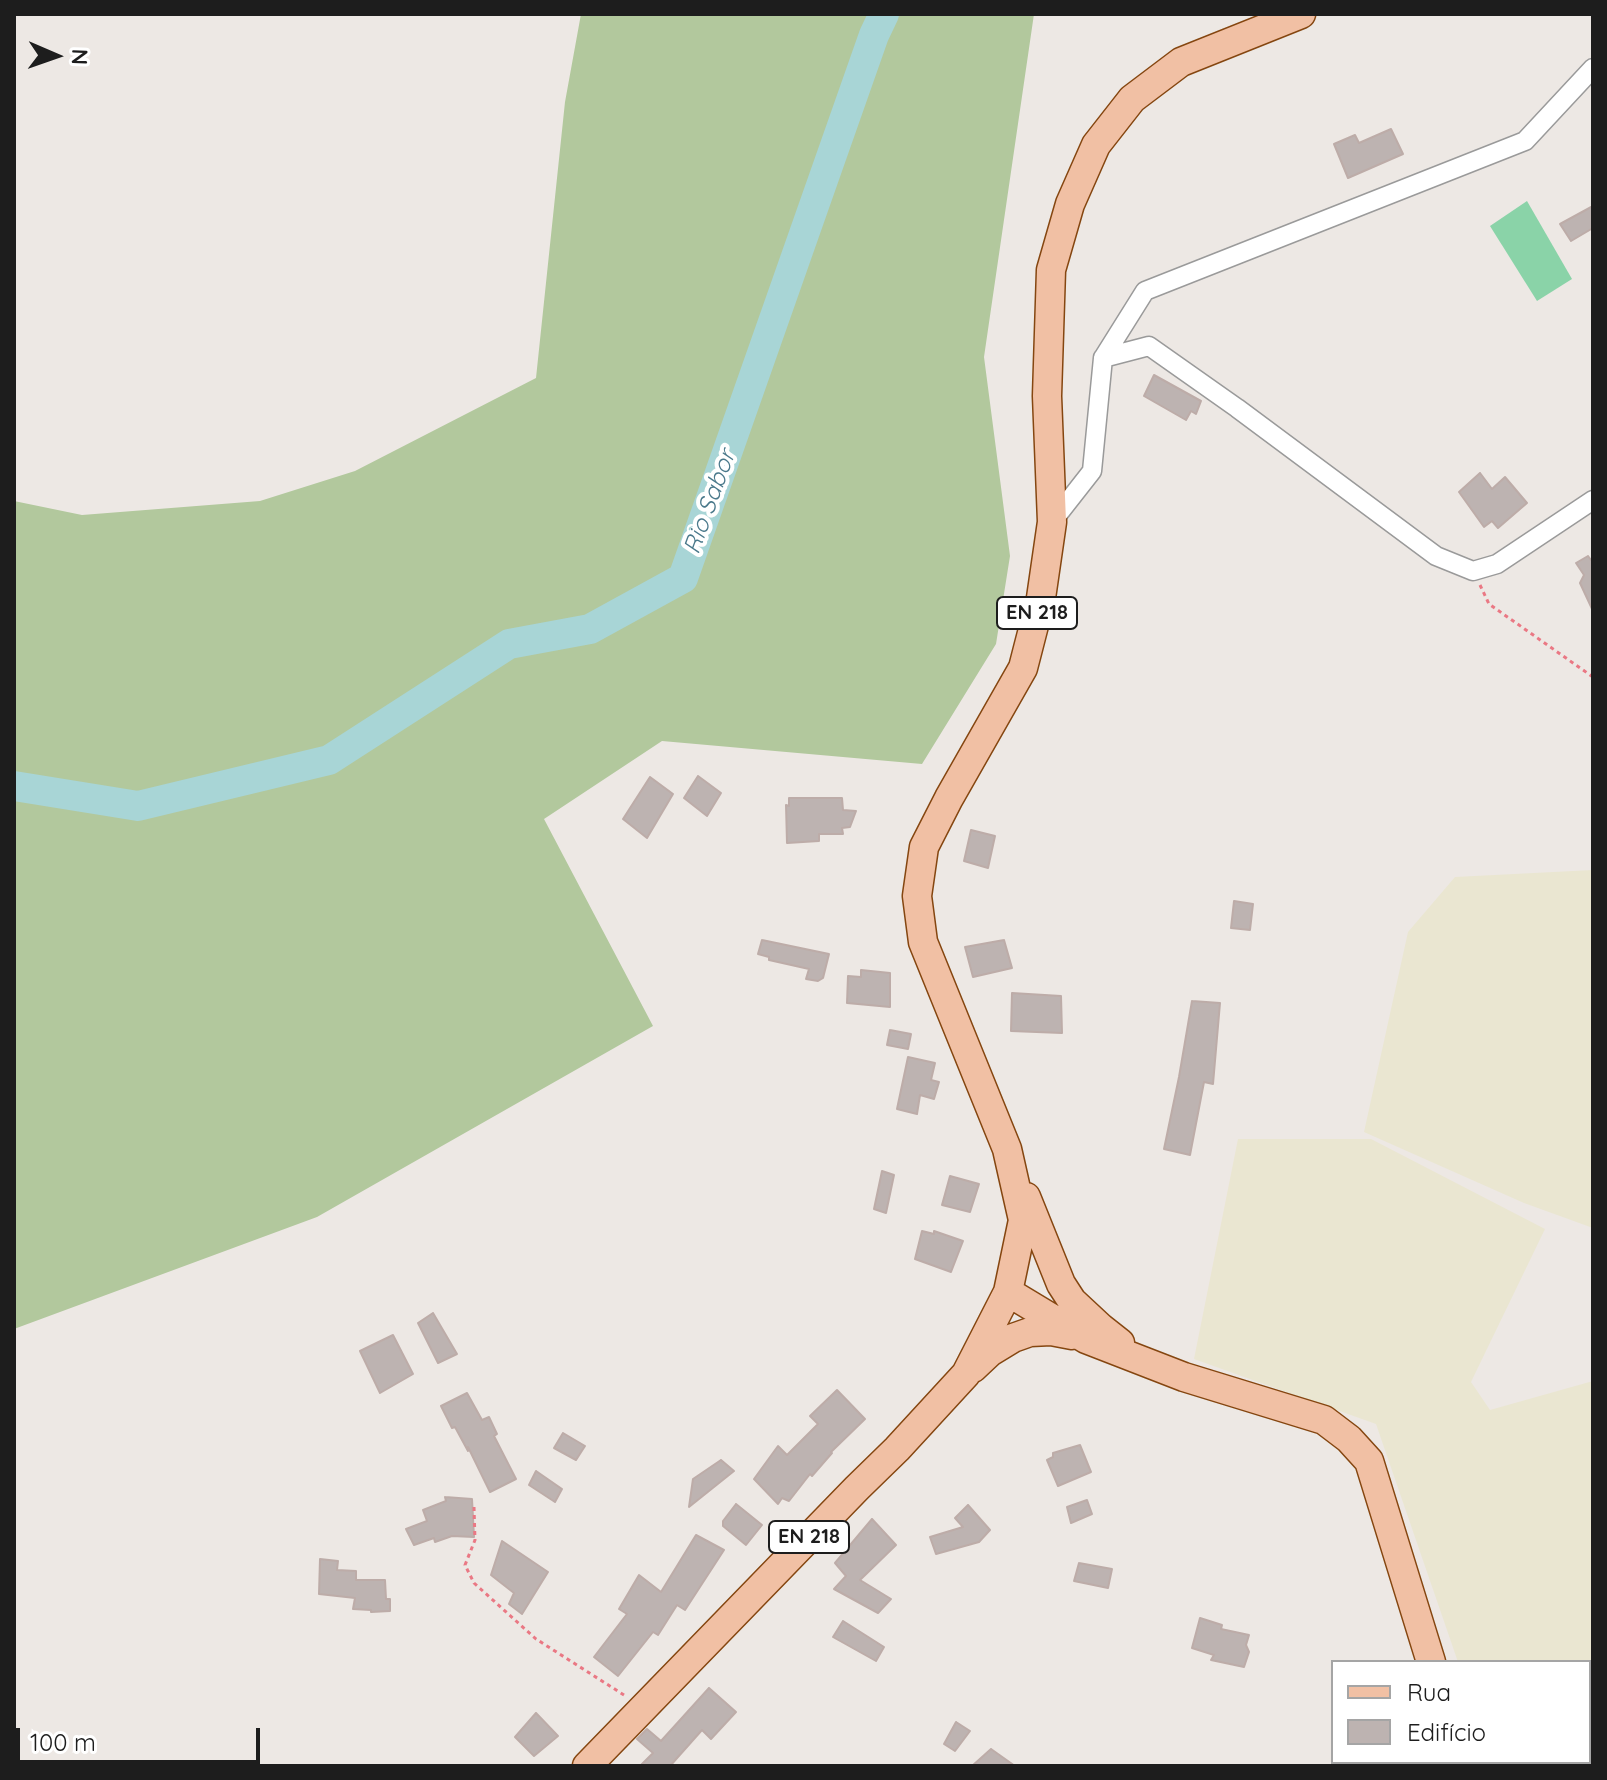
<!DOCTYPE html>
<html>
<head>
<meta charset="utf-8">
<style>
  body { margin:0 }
  #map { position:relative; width:1607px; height:1780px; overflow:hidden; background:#ede8e4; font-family:Quicksand,sans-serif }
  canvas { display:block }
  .frame { position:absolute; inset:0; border:16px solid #1d1d1d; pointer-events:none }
  .legend { position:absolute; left:1331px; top:1660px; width:260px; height:104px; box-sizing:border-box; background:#fff; border:2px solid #a5a5a5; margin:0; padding:10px 14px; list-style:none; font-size:24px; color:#1d1d1d }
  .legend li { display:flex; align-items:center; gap:16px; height:40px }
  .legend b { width:40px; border:2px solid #a5a5a5 }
  .north { position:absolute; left:16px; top:16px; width:80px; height:80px; -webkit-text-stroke:6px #fff; paint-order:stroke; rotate:92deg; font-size:22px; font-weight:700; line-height:32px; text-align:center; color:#1d1d1d }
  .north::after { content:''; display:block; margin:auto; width:28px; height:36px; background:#1d1d1d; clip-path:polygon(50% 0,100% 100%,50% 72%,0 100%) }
  .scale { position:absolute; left:16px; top:1728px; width:244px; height:36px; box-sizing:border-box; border:4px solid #1d1d1d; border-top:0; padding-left:10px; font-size:24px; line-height:28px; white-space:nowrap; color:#1d1d1d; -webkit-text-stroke:6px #fff; paint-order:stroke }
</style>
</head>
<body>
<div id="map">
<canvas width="1607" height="1780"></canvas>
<div class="frame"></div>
<ul class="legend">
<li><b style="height:10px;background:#f1c0a4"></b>Rua</li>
<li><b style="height:22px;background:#bdb3b1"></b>Edifício</li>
</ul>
<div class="north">N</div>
<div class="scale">100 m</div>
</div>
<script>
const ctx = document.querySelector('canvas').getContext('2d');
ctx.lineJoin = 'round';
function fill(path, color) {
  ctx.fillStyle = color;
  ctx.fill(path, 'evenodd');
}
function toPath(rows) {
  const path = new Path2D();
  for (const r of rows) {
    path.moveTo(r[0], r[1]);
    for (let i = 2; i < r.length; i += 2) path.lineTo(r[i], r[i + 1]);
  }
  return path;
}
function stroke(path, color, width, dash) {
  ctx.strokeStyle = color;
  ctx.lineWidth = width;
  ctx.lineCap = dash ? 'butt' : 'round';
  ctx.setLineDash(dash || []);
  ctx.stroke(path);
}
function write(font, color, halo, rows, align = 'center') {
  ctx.font = font + ' Quicksand,sans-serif';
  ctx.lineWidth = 8;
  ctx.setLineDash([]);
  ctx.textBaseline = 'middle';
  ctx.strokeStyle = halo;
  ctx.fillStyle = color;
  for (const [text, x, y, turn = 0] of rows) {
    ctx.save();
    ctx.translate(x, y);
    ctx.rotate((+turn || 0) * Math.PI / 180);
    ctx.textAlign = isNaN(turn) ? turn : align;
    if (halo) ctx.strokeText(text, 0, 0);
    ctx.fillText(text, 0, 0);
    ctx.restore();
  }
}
fill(toPath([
  [1593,870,1593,1228,1524,1203,1364,1132,1408,932,1455,877],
  [1238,1139,1371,1139,1545,1229,1471,1382,1490,1410,1593,1381,1593,1766,1494,1766,1492,1762,1589,1762,1589,1662,1458,1662,1376,1424,1194,1359]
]), '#eae6d1');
fill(toPath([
  [581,14,1034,14,984,357,1010,556,996,644,922,764,662,741,544,819,653,1026,317,1217,14,1329,14,501,82,515,260,501,355,471,536,378,565,102]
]), '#b2c89d');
fill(toPath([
  [1527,201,1572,279,1537,301,1490,226]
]), '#8ad3a8');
stroke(toPath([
  [14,786,138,806,329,760,509,644,590,629,683,578,874,35,884,14]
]), '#a8d5d6', 30);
const building = toPath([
  [1391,129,1403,154,1348,178,1334,144,1355,135,1359,143,1391,129],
  [1593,206,1593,228,1571,241,1560,224,1593,206],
  [1154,375,1201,401,1196,414,1191,411,1186,420,1144,396,1154,375],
  [1480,473,1492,489,1505,477,1527,503,1498,528,1492,521,1484,527,1459,492,1480,473],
  [1588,556,1591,560,1593,557,1593,611,1580,583,1584,575,1576,563,1588,556],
  [698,776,721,793,707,816,684,798,698,776],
  [650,777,673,794,647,838,623,819,650,777],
  [789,798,842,798,843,810,856,811,850,827,842,828,843,834,819,834,819,841,787,843,786,805,789,806,789,798],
  [971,830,995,836,988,868,964,861,971,830],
  [1234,901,1253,904,1250,930,1231,928,1234,901],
  [762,940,829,954,823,978,818,981,806,979,809,969,769,960,769,957,758,954,762,940],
  [1004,940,1012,968,973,977,965,947,1004,940],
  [861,970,890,973,890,1007,847,1003,848,976,861,977,861,970],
  [1012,993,1061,996,1062,1033,1011,1031,1012,993],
  [1192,1001,1220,1003,1213,1084,1204,1082,1190,1155,1164,1149,1179,1077,1192,1001],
  [890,1030,911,1034,908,1049,887,1045,890,1030],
  [908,1057,935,1063,931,1080,939,1082,934,1099,920,1095,917,1114,897,1109,908,1057],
  [882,1171,894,1175,886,1213,874,1209,882,1171],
  [950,1176,979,1184,970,1212,942,1205,950,1176],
  [922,1231,934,1234,934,1231,963,1241,951,1272,915,1259,922,1231],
  [433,1313,457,1354,438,1363,418,1323,433,1313],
  [393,1335,413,1374,380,1393,360,1351,393,1335],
  [837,1390,865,1419,831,1452,832,1453,812,1476,810,1474,789,1501,782,1498,778,1504,754,1479,778,1446,787,1455,818,1424,810,1416,837,1390],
  [467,1393,482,1420,489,1417,497,1434,494,1436,516,1479,490,1492,468,1447,468,1451,455,1427,452,1428,441,1406,467,1393],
  [563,1433,585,1446,576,1460,554,1448,563,1433],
  [1080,1445,1091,1472,1058,1486,1047,1460,1053,1457,1053,1453,1080,1445],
  [721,1460,734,1471,689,1507,693,1479,721,1460],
  [536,1471,562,1489,555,1502,529,1485,536,1471],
  [445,1497,472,1499,474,1537,452,1536,435,1542,434,1538,414,1545,406,1529,427,1521,423,1510,446,1501,445,1497],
  [1087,1500,1092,1514,1071,1523,1067,1507,1087,1500],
  [736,1504,762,1525,746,1545,723,1526,723,1521,736,1504],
  [968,1505,990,1530,979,1542,936,1554,930,1537,963,1527,955,1518,968,1505],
  [872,1519,896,1545,860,1580,891,1599,878,1613,834,1589,846,1576,835,1563,872,1519],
  [696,1535,724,1550,685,1610,677,1605,658,1635,653,1632,618,1676,594,1657,627,1614,619,1609,639,1575,661,1592,696,1535],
  [502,1541,548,1572,522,1614,509,1604,514,1593,491,1575,502,1541],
  [320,1559,338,1561,337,1570,356,1571,356,1580,385,1580,386,1599,390,1599,390,1611,371,1612,371,1610,353,1609,355,1598,319,1594,320,1559],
  [1079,1563,1112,1569,1108,1588,1074,1581,1079,1563],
  [1200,1618,1222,1625,1221,1629,1249,1635,1246,1645,1249,1652,1244,1667,1211,1660,1214,1655,1192,1648,1200,1618],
  [843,1621,884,1647,876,1661,833,1637,843,1621],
  [709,1688,736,1712,711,1739,702,1730,670,1766,640,1766,653,1753,637,1739,647,1729,661,1741,709,1688],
  [536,1713,558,1736,534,1756,515,1737,536,1713],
  [956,1722,970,1731,955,1751,944,1744,956,1722],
  [991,1749,1015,1766,972,1766,991,1749]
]);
fill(building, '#bdb3b1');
stroke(building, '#bdaca8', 2);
const street = toPath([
  [1103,358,1145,291,1525,141,1593,68],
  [1052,522,1092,471,1103,358,1149,346,1237,408,1436,556,1473,571,1497,564,1593,500]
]);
const primary = toPath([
  [1026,1197,1061,1284,1072,1301,1101,1328,1120,1343],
  [1008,1292,1086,1339,1184,1377,1324,1420,1349,1439,1369,1461,1431,1662],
  [973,1368,990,1352,1013,1338,1030,1332,1051,1331,1072,1335],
  [1462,1762,1463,1766],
  [587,1766,857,1488,897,1449,966,1374,1008,1292,1023,1220,1007,1149,923,942,917,896,924,847,949,798,1023,668,1041,598,1052,522,1047,396,1051,270,1070,204,1096,145,1132,99,1181,62,1301,14]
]);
stroke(street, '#9a9a9a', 21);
stroke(primary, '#854610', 31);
stroke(toPath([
  [1480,585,1489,604,1593,677],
  [474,1507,475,1540,465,1565,474,1583,536,1639,624,1695]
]), '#ea7884', 3, [4, 4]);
stroke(street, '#fff', 18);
stroke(primary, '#f1c0a4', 28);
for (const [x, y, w] of [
  [1037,613,80],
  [809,1537,80]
]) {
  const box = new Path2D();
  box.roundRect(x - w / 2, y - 16, w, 32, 6);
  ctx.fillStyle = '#fff';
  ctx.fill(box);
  stroke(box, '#1d1d1d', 2);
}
write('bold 20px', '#1d1d1d', null, [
  ["EN 218",1037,613],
  ["EN 218",809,1537]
]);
write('italic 24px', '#4a798b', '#fff', [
  ["Rio Sabor",710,502,-70]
]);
</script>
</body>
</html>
